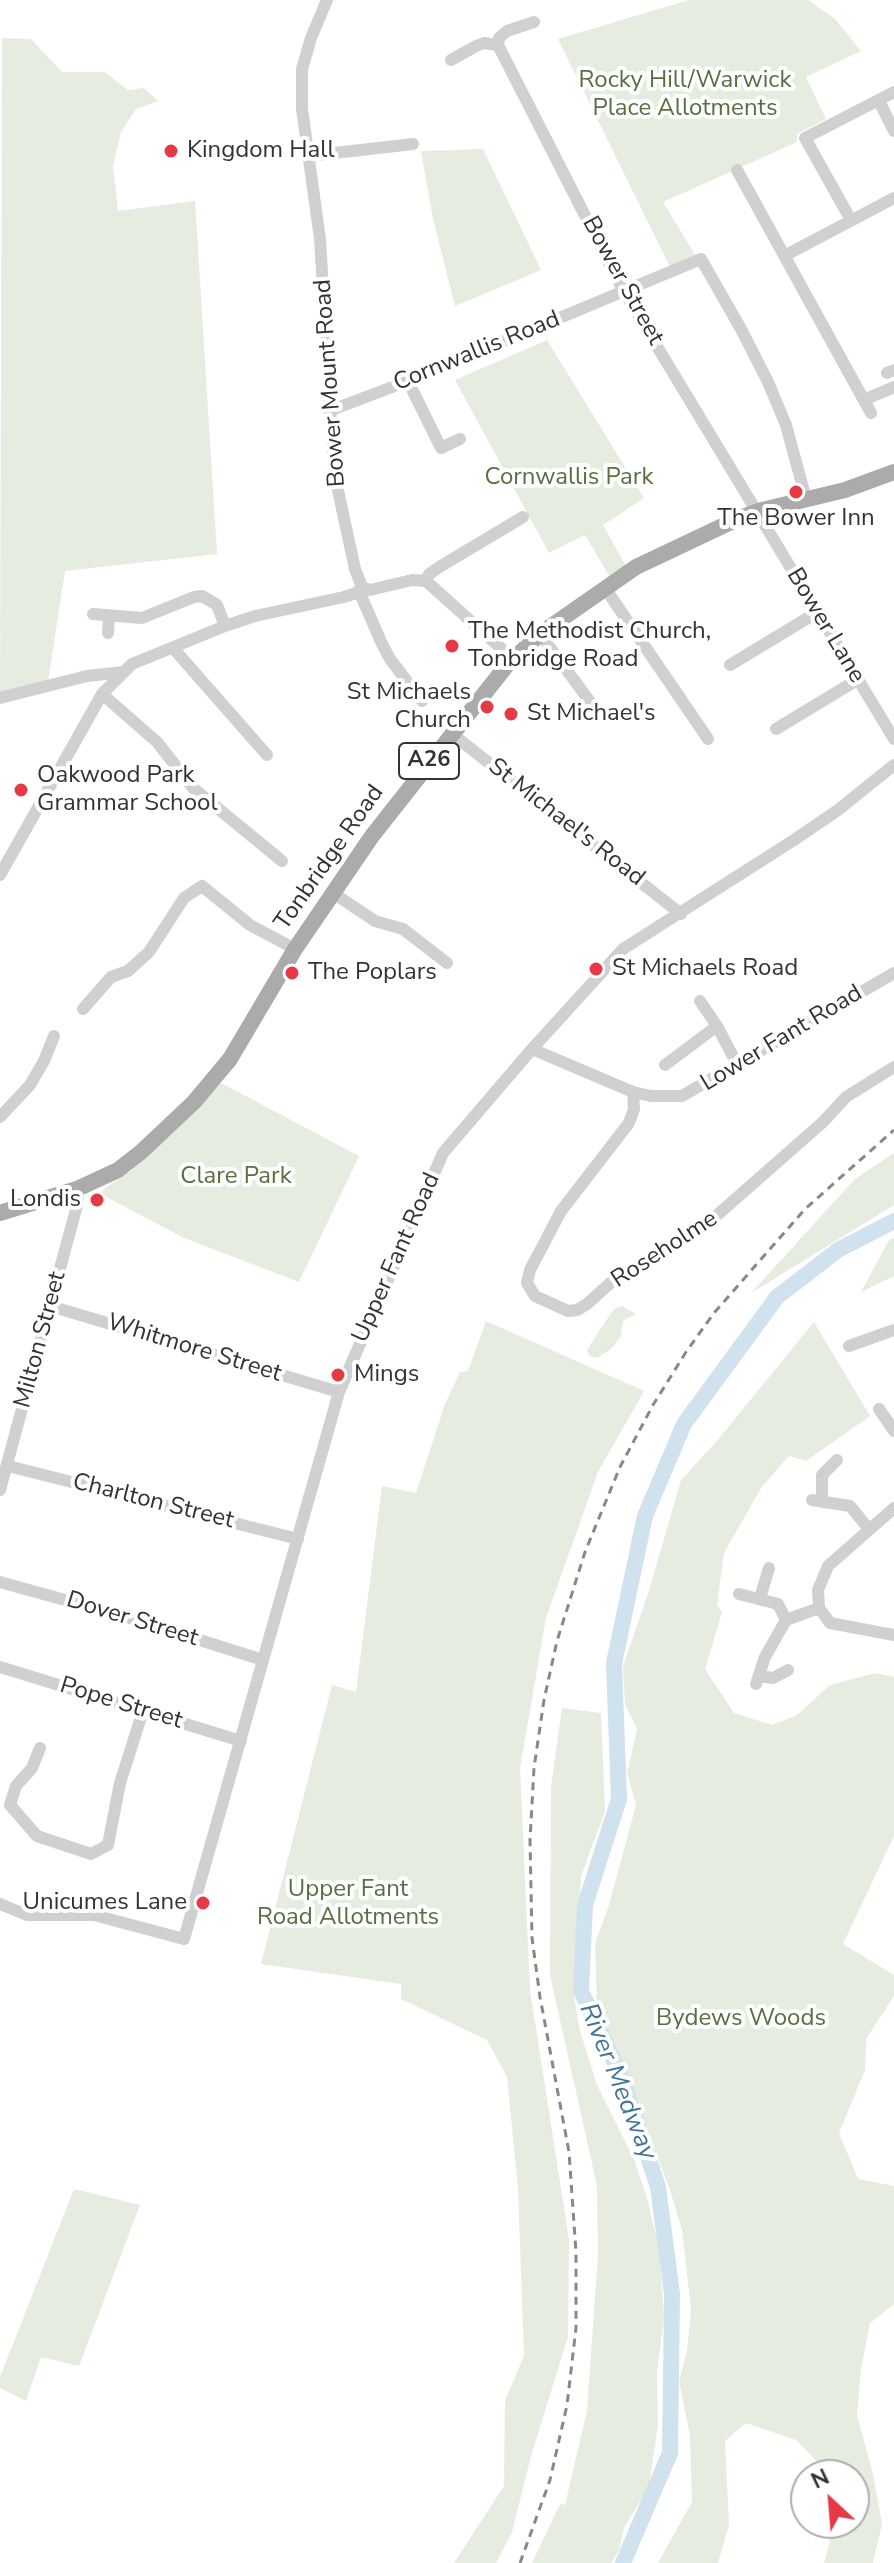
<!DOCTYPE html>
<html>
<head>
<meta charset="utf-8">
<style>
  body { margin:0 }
  #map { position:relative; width:894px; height:2563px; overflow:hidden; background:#fff; font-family:"Nunito Sans",sans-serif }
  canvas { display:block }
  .north { position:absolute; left:790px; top:2459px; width:80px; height:80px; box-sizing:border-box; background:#fff; border:2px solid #adadad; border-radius:50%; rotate:334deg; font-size:22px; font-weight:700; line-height:32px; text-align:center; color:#333 }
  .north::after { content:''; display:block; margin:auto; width:28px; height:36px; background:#e63946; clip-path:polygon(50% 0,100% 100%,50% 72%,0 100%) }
</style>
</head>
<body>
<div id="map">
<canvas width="894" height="2563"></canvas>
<div class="north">N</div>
</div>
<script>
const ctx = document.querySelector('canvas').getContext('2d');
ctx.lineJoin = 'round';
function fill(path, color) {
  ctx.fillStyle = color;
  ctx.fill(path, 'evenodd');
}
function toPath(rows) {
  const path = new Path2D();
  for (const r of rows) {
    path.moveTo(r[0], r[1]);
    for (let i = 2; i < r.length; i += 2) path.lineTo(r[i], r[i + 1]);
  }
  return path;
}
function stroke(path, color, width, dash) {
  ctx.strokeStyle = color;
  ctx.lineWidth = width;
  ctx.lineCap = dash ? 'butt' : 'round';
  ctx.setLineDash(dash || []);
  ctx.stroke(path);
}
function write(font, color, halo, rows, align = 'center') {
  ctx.font = font + ' "Nunito Sans",sans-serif';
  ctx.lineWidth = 8;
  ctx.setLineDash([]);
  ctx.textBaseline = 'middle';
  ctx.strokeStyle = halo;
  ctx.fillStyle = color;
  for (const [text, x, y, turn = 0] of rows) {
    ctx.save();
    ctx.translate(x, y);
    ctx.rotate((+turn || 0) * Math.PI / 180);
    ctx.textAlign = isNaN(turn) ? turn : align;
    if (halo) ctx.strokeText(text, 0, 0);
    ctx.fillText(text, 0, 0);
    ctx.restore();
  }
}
fill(toPath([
  [689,0,808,0,835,19,861,51,806,77,826,119,797,134,797,142,663,202,695,255,670,267,558,39],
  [2,38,31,39,62,72,104,72,128,90,144,88,158,101,136,109,121,132,113,166,118,211,195,201,217,554,65,571,48,682,0,693],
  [483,149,541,270,455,306,433,219,421,151],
  [547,340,644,498,603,525,626,566,610,577,585,535,549,553,455,380],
  [221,1083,359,1156,299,1282,184,1238,101,1194,105,1188,131,1171,177,1129],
  [894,1153,894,1205,751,1293,855,1179],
  [894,1238,894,1276,861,1292,889,1240],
  [622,1306,636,1314,623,1321,621,1336,611,1349,597,1358,589,1356,587,1350,605,1322,614,1309],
  [486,1321,644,1391,598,1472,546,1618,520,1768,530,1990,569,2240,568,2337,531,2456,512,2532,496,2563,454,2563,504,2486,505,2400,524,2356,518,2188,507,2077,487,2040,401,1999,401,1984,261,1964,332,1685,356,1692,382,1486,416,1493,445,1404,460,1372,468,1371],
  [814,1322,870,1416,806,1461,789,1456,761,1488,724,1553,717,1605,722,1612,705,1669,734,1713,772,1725,797,1715,830,1685,875,1673,894,1677,894,1836,843,1944,894,1975,894,1996,866,2039,865,2070,839,2133,858,2179,894,2186,894,2304,870,2323,861,2369,857,2415,873,2474,882,2524,873,2563,824,2563,835,2523,854,2523,854,2475,830,2475,796,2440,746,2423,725,2441,729,2525,718,2563,658,2563,692,2502,690,2436,679,2381,687,2351,691,2309,682,2230,670,2190,597,2003,595,1944,609,1905,636,1805,627,1773,637,1729,625,1704,623,1666,648,1594,681,1480,716,1442],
  [562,1708,601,1713,605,1811,581,1876,574,1997,580,2031,597,2085,633,2157,647,2198,659,2248,664,2317,657,2373,658,2425,649,2486,624,2528,619,2551,611,2563,532,2563,560,2504,565,2505,587,2411,598,2254,597,2186,550,1975,551,1787],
  [74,2189,140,2205,79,2366,41,2357,26,2401,0,2388,0,2377]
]), '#e6ecdf');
stroke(toPath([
  [623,2563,670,2453,672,2294,658,2187,622,2078,581,1991,585,1905,619,1799,614,1663,645,1516,684,1424,777,1297,838,1250,894,1221]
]), '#cfe2ee', 16);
stroke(toPath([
  [327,0,311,38,302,69,302,109,320,239,334,472,355,569,362,587,370,590,412,580,426,581,513,659],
  [498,45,623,290,894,739],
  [451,60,476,46,484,43,498,45,499,38,507,31,534,22],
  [879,101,894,131],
  [308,156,413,144],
  [737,170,871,413],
  [847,213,805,138,894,92],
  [786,255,894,198],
  [887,373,894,370],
  [408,381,441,448,460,439],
  [864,400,894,387],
  [329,411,408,381,701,259,741,329,768,382,786,425,806,499],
  [426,581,429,574,441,566,523,517],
  [362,587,362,598,382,644,390,659,422,701],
  [605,588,708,739],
  [93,614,142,618,194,597,202,596,217,605,225,626],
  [108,633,109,616],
  [540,634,591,703],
  [173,648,267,755],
  [730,665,816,613],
  [102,694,157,742,193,788,282,861],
  [0,698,87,676,124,672],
  [776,729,857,680],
  [451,733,681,914],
  [0,875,102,694,132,664,225,626,255,616,344,597,356,593,362,587],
  [333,893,375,921,403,929,447,963],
  [700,1001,717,1026,738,1066],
  [83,1009,111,977,128,971,149,952,184,898,202,886,250,925,295,949],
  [532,1049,633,1092,651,1096,682,1096,894,973],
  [665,1065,717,1026],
  [633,1092,634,1109,629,1123,561,1211,530,1270,527,1283,535,1296,568,1311,577,1310,587,1304,617,1277,699,1231,823,1122,846,1097,894,1067],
  [0,1117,30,1085,44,1061,54,1036],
  [50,1306,339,1392],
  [849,1346,894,1330],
  [879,1409,894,1431],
  [8,1466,298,1539],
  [0,1490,78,1202,77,1189],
  [812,1500,850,1506,869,1529],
  [822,1500,822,1475,837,1460],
  [894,1508,828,1566,818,1590,819,1608,830,1623,894,1635],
  [0,1582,130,1618,263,1660],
  [739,1594,778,1604,786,1620],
  [760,1598,769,1568],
  [0,1667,241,1741],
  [759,1676,773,1678,788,1670],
  [756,1684,765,1657,786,1620,819,1608],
  [40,1748,32,1768,16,1786,10,1805,37,1836,91,1854,108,1845,120,1783,143,1711],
  [0,1904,27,1915,94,1915,184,1939,339,1392,443,1153,532,1049,623,949,794,840,838,810,894,765]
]), '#d0d0d0', 12);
stroke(toPath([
  [0,1213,77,1189,118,1170,141,1152,194,1102,230,1059,295,949,372,836,507,665,540,634,636,567,731,522,758,511,845,490,894,472]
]), '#ababab', 16);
stroke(toPath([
  [520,2563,550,2480,567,2405,576,2328,576,2252,569,2152,540,1997,532,1938,530,1840,534,1768,544,1700,557,1641,585,1552,620,1467,653,1405,686,1352,714,1313,805,1209,894,1130]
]), '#888', 3, [8, 6]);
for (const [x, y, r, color] of [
  [171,151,8,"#e63946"],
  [796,492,8,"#e63946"],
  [452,646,8,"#e63946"],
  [487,707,8,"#e63946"],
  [511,714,8,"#e63946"],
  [21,790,8,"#e63946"],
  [596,969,8,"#e63946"],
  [292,973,8,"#e63946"],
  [97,1200,8,"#e63946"],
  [338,1375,8,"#e63946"],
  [203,1903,8,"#e63946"]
]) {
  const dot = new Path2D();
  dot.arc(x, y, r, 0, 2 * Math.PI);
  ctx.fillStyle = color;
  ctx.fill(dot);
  stroke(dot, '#fff', 3);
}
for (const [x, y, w] of [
  [429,761,60]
]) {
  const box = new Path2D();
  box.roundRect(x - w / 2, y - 18, w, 36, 6);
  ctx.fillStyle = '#fff';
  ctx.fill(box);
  stroke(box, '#333', 2);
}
write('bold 22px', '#333', null, [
  ["A26",429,761]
]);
write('24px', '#56703f', '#fff', [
  ["Rocky Hill/Warwick",685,81],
  ["Place Allotments",685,109],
  ["Cornwallis Park",569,478],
  ["Clare Park",236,1177],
  ["Upper Fant",348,1890],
  ["Road Allotments",348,1918],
  ["Bydews Woods",741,2019]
]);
write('24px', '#333', '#fff', [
  ["Kingdom Hall",187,151],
  ["The Bower Inn",796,519,"center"],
  ["The Methodist Church,",468,632],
  ["Tonbridge Road",468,660],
  ["St Michaels",471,693,"right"],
  ["Church",471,721,"right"],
  ["St Michael's",527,714],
  ["Oakwood Park",37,776],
  ["Grammar School",37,804],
  ["St Michaels Road",612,969],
  ["The Poplars",308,973],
  ["Londis",81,1200,"right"],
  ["Mings",354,1375],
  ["Unicumes Lane",187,1903,"right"]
], 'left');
write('24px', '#333', '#fff', [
  ["Bower Street",622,281,61],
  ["Cornwallis Road",477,352,-22],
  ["Bower Mount Road",331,383,-94],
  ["Bower Lane",825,626,59],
  ["St Michael's Road",566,823,38],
  ["Tonbridge Road",330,858,-55],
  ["Lower Fant Road",782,1039,-31],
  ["Roseholme",665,1250,-33],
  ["Upper Fant Road",397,1258,-66],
  ["Milton Street",41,1340,-75],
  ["Whitmore Street",194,1349,17],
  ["Charlton Street",153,1502,14],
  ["Dover Street",132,1620,17],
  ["Pope Street",121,1704,17]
]);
write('italic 26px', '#3f7597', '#fff', [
  ["River Medway",617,2082,68]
]);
</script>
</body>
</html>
